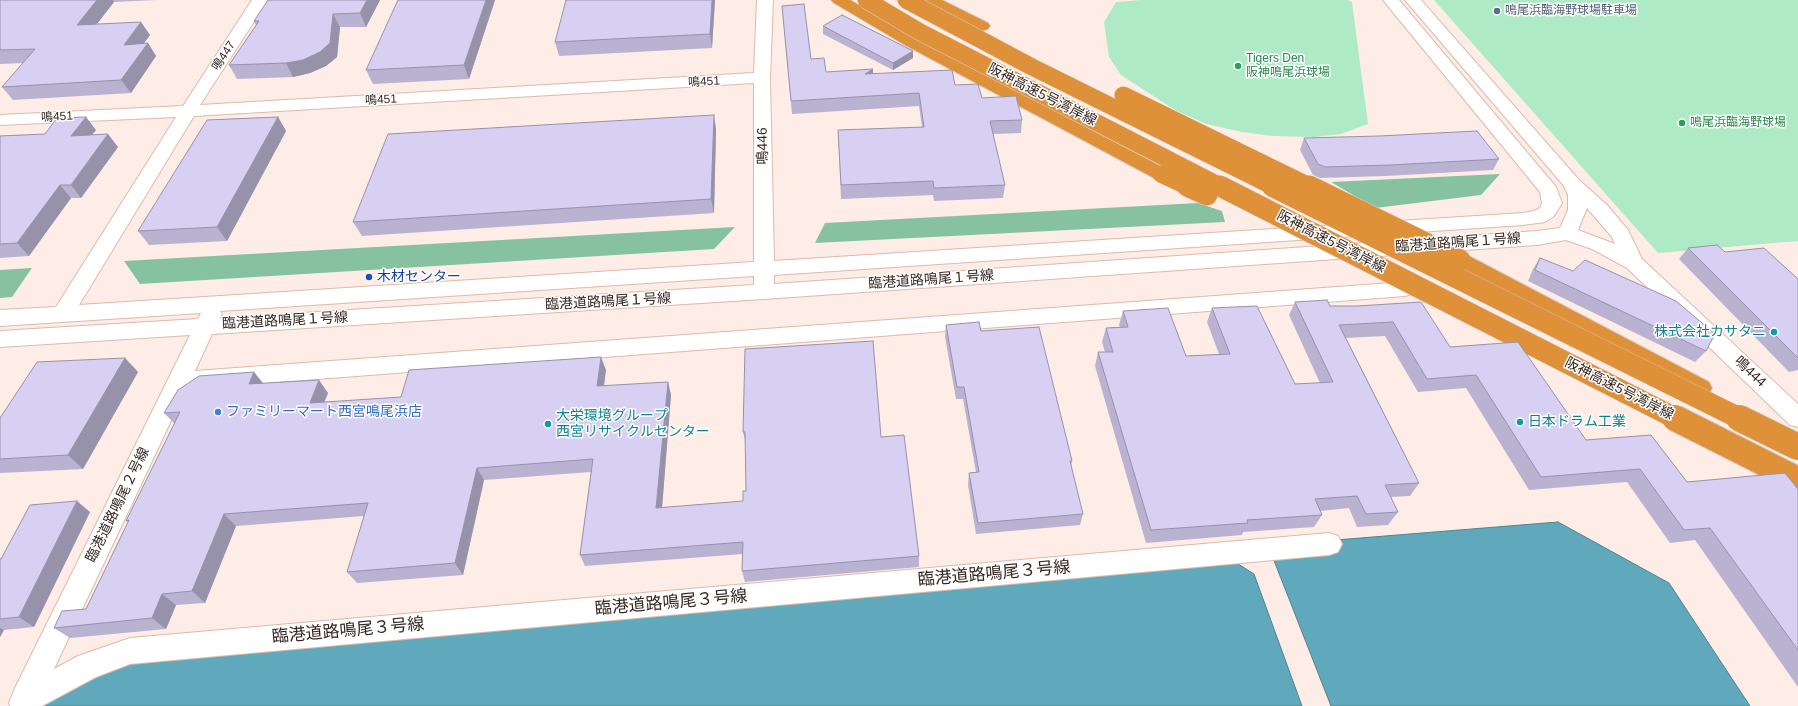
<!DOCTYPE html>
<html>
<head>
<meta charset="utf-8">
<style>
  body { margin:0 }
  canvas { display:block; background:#fdede6 }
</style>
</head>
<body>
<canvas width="1798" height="706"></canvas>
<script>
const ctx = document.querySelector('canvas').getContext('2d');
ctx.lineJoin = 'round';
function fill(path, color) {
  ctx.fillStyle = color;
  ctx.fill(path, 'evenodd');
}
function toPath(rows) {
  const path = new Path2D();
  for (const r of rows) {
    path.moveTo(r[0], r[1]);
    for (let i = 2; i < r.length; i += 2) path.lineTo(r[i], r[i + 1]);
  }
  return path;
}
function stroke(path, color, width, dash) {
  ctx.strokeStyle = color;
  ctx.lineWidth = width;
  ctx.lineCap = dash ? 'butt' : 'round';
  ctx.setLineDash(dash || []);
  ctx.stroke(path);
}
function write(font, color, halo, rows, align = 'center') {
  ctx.font = font + ' Helvetica,"Noto Sans JP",sans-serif';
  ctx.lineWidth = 3;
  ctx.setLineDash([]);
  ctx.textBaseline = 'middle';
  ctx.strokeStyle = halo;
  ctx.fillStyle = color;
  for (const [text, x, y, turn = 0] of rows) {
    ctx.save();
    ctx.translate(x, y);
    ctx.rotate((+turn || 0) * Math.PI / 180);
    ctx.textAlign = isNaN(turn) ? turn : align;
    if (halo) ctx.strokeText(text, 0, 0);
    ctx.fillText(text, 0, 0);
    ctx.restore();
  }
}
fill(toPath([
  [1141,0,1347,0,1352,2,1368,124,1341,134,1315,137,1273,136,1242,132,1206,124,1175,110,1121,75,1109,57,1104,22,1116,2],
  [1434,0,1798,0,1798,241,1658,253]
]), '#afeac7');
fill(toPath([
  [1500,174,1481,195,1375,208,1331,182],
  [1198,203,1222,211,1225,222,815,243,825,223],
  [735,227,714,249,140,284,124,261],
  [32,268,12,297,0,298,0,270]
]), '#87c2a0');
const water = toPath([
  [1558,522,1669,583,1750,706,1331,706,1273,558,1311,542,1558,522],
  [1235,562,1254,574,1302,706,40,706,112,654,1235,562]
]);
fill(water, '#60a9bc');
stroke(water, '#53828d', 1);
const minor = toPath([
  [252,0,268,0,200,105,754,73,757,0,773,0,770,78,774,261,1523,213,1534,211,1540,208,1542,203,1540,192,1383,0,1399,0,1556,187,1562,203,1554,216,1545,222,1523,225,774,275,774,284,1537,231,1560,228,1568,210,1568,195,1564,186,1405,0,1421,0,1579,180,1607,205,1628,230,1642,259,1798,404,1798,427,1790,425,1627,268,1592,249,1566,240,1537,245,764,299,212,334,195,371,1405,282,1412,284,1415,289,1412,294,1405,296,186,389,54,669,78,656,130,638,1329,533,1338,536,1342,544,1338,552,1329,555,130,664,96,677,42,706,10,706,9,703,14,690,190,335,0,347,0,331,198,319,201,313,0,326,0,310,56,307,176,117,0,125,0,115,183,106,252,0],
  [754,83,754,262,79,305,194,116,754,83],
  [1587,208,1612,237,1615,244,1578,230,1587,208],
  [754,276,754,285,220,318,222,314,220,311,754,276]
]);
const highway = toPath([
  [831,0,850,0,917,39,1168,170,1170,174,1168,178,1161,180,1154,178,905,45,834,3,831,0],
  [922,0,942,0,988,23,990,26,988,29,982,31,976,29,925,3,922,0],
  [1460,253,1467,255,1709,382,1712,388,1709,394,1701,397,1693,394,1453,265,1450,260,1453,255,1460,253]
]);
stroke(minor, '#deb9a9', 2);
stroke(highway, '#d3cfce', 2);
fill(minor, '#fff');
fill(highway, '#df913a');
const highwayBridgeFar2 = toPath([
  [866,0,920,32,1222,187],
  [906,0,1032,67,1274,187],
  [1123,95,1311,187],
  [1161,174,1189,187]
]);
const highwayBridgeFar1 = toPath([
  [1187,186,1207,195],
  [1220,186,1677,419],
  [1272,186,1741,419],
  [1309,186,1460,260]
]);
const highwayBridge = toPath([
  [1675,418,1798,480],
  [1739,418,1798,447]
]);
stroke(highwayBridgeFar2, '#d3cfce', 18, []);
stroke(highwayBridgeFar1, '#d3cfce', 22, []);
stroke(highwayBridge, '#d3cfce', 28, []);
stroke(highwayBridgeFar2, '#df913a', 17);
stroke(highwayBridgeFar1, '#df913a', 21);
stroke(highwayBridge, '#df913a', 26);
fill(toPath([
  [0,0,156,0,114,2,97,24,150,35,143,44,148,43,156,56,131,93,13,100,2,87,23,63,0,64],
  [380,0,366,27,340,27,337,57,326,66,310,73,293,77,237,79,229,65,256,25,254,21],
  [495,0,469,79,373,84,366,70],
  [715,0,712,48,559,56,555,42],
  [782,6,811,59,826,72,873,73,955,85,982,98,1022,120,1021,133,993,134,1005,185,1003,198,934,201,933,195,841,199,838,130,922,127,919,106,792,114],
  [823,26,913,51,913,58,893,70,823,34],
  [278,117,286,131,227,241,149,245,138,231],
  [716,129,714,213,362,236,353,222],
  [96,130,92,135,118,147,81,198,71,198,29,256,0,258,0,136,45,134],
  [1304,138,1499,159,1493,170,1386,176,1320,178,1313,175,1300,150],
  [1688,248,1725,252,1798,279,1798,370,1789,372,1679,259],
  [1540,258,1706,351,1695,362,1528,281,1533,269],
  [1295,302,1330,306,1357,306,1450,347,1586,440,1687,482,1798,489,1798,687,1695,540,1670,543,1627,482,1529,490,1466,388,1418,392,1385,336,1346,338,1419,483,1410,496,1390,497,1398,512,1388,525,1357,527,1349,508,1320,511,1322,515,1314,527,1243,532,1242,535,1146,543,1095,366,1098,352,1105,352,1102,342,1106,328,1120,327,1119,325,1123,311,1186,356,1219,354,1207,322,1212,308,1295,384,1320,383,1289,315],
  [946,325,981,331,1072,461,1071,466,1083,514,1080,525,976,534,968,485,969,473,976,472,963,399,956,399,945,337],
  [125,358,138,372,83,469,0,473,0,418],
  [606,370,604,386,668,382,671,395,662,508,743,501,746,491,746,444,743,432,881,437,919,556,919,567,745,582,742,571,743,554,585,566,580,555,591,472,484,480,463,575,357,583,347,572,364,516,236,526,205,603,176,605,166,629,70,638,54,628,86,609,128,522,126,521,175,424,164,413,254,372,264,384,328,393,324,402,401,397],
  [90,512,34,627,4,630,0,637,0,559]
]), '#b9b3d1');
fill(toPath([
  [97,0,113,0,114,2,86,38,77,25],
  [367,0,380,0,366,27,360,13],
  [486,0,495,0,469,79,464,65],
  [712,0,715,0,712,48,710,34],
  [333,14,340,27,337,57,326,66,310,73,293,77,286,63],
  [141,22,150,35,133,58,124,45],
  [148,43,156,56,131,93,121,80],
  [913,51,913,58,893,70,893,63],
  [873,69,873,82,865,74],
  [714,115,716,129,714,213,711,199],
  [86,117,96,130,81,149,71,136],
  [278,117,286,131,227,241,217,227],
  [108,134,118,147,81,198,71,185],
  [60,185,71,198,29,256,17,243],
  [601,357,606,370,602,399,597,386],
  [125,358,138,372,83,469,68,455],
  [254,372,264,385,249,384],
  [319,380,328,393,319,416,310,403],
  [668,382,671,395,661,520,656,508],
  [477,468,484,480,463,575,455,563],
  [77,501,90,512,34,627,19,617],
  [224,514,236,526,205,603,192,591],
  [162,594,176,605,166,629,152,618],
  [0,628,4,630,0,637]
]), '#9692aa');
const building = toPath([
  [0,0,97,0,77,25,141,22,124,45,148,43,121,80,2,87,35,49,0,50,0,0],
  [268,0,367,0,360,13,333,14,330,43,320,52,303,60,286,63,229,65,259,21,254,21,268,0],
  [398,0,486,0,464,65,366,70,398,0],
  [566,0,712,0,710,34,555,42,566,0],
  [804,4,811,59,824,58,826,72,873,69,865,74,952,70,955,85,978,84,982,98,1016,96,1022,120,990,121,1005,185,934,188,933,181,841,185,838,130,924,127,919,93,791,101,782,6,804,4],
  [842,15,913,51,893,63,823,26,842,15],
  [714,115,711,199,353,222,388,134,714,115],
  [86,117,71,136,108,134,71,185,60,185,17,243,0,244,0,136,45,134,57,118,86,117],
  [278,117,217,227,138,231,207,120,278,117],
  [1477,131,1499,159,1391,165,1325,167,1318,164,1304,138,1379,136,1477,131],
  [1717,245,1725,252,1764,248,1798,279,1798,358,1688,248,1717,245],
  [1540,258,1573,271,1585,260,1676,301,1715,334,1706,351,1535,270,1540,258],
  [1327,300,1330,306,1357,306,1421,302,1450,347,1518,342,1586,440,1651,435,1687,482,1785,473,1798,489,1798,650,1710,528,1684,530,1640,469,1541,477,1476,375,1427,379,1393,322,1339,325,1419,483,1385,485,1398,512,1366,514,1357,496,1315,499,1322,515,1247,520,1248,523,1151,530,1098,352,1113,352,1106,328,1128,327,1123,311,1168,308,1186,356,1230,354,1212,308,1257,306,1295,384,1333,382,1295,302,1327,300],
  [979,322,981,331,1039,327,1072,461,1070,461,1083,514,978,523,969,473,979,472,964,387,957,387,946,325,979,322],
  [873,341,881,437,904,435,919,556,742,571,743,542,580,555,593,459,477,468,455,563,347,572,368,503,224,514,192,591,162,594,152,618,54,628,62,611,86,609,129,520,126,521,180,412,164,413,178,390,199,376,254,372,249,384,319,380,310,403,401,397,409,370,601,357,597,386,668,382,656,508,743,501,743,491,746,491,745,432,743,432,745,349,873,341],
  [125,358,68,455,0,459,0,418,37,362,125,358],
  [77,501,19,617,0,619,0,559,1,559,30,505,77,501]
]);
fill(building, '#d7d0f3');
stroke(building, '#9692aa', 1);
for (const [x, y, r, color] of [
  [1497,11,4,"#5c6f8a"],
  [1238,66,4,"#2e9e5b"],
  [1682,123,4,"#2e9e5b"],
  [369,277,4,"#1a4fb4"],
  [1774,332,4,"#0f9aa8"],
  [218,412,4,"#3f7fe0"],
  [1520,422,4,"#0f9aa8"],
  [548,424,4,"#0f9aa8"]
]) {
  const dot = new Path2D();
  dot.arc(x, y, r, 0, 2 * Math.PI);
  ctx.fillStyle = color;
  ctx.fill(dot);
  stroke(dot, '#fff', 1.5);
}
write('12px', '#4e5e75', '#fff', [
  ["鳴尾浜臨海野球場駐車場",1505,11]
], 'left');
write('12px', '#352720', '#fff', [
  ["鳴447",224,56,-57],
  ["鳴451",704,82,-3],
  ["鳴451",381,100,-3],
  ["鳴451",57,117,-3]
]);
write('12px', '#27864d', '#fff', [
  ["Tigers Den",1246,59],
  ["阪神鳴尾浜球場",1246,73],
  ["鳴尾浜臨海野球場",1690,123]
], 'left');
write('14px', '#352720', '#fff', [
  ["阪神高速5号湾岸線",1042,95,27],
  ["鳴446",763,146,-91],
  ["阪神高速5号湾岸線",1331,242,27],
  ["臨港道路鳴尾１号線",1458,243,-4],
  ["臨港道路鳴尾１号線",931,280,-4],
  ["臨港道路鳴尾１号線",608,302,-3],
  ["臨港道路鳴尾１号線",285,321,-3],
  ["鳴444",1750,372,43],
  ["阪神高速5号湾岸線",1619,389,27],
  ["臨港道路鳴尾２号線",118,505,-64]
]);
write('14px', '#164399', '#fff', [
  ["木材センター",377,277]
], 'left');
write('14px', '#0d838f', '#fff', [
  ["株式会社カサタニ",1766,332,"right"],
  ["大栄環境グループ",556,416],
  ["西宮リサイクルセンター",556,432],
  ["日本ドラム工業",1528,422]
], 'left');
write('14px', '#366cbe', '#fff', [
  ["ファミリーマート西宮鳴尾浜店",226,412]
], 'left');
write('17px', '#352720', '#fff', [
  ["臨港道路鳴尾３号線",994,574,-5],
  ["臨港道路鳴尾３号線",671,603,-5],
  ["臨港道路鳴尾３号線",348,631,-5]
]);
</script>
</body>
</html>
